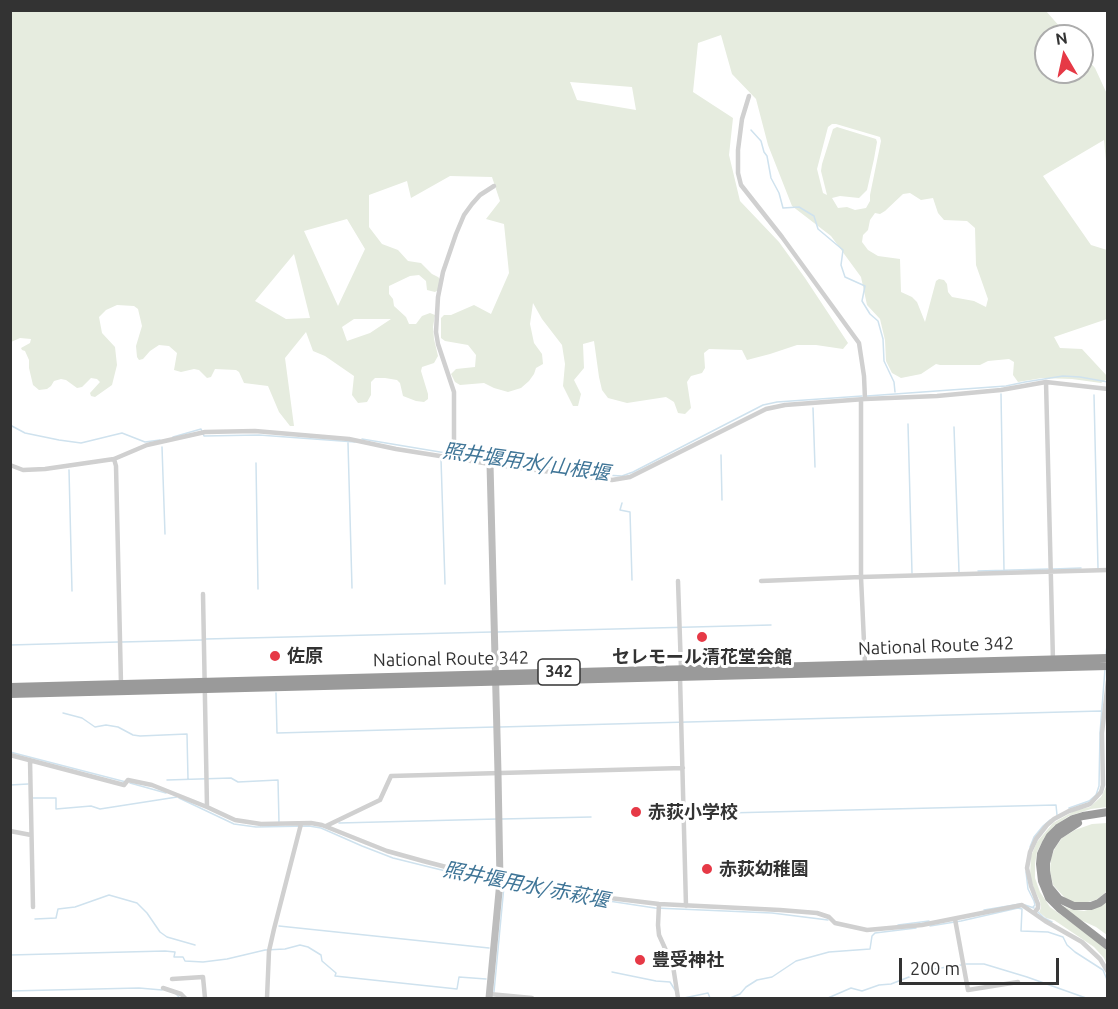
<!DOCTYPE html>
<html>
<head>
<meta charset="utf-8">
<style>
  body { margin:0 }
  #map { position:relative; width:1118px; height:1009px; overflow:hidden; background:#fff; font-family:Ubuntu,sans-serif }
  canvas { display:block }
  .frame { position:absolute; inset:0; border:12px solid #333; pointer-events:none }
  .north { position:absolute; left:1034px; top:24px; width:60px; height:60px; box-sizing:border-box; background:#fff; border:2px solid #adadad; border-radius:50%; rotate:351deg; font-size:16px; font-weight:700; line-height:24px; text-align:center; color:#333 }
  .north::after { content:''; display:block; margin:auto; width:21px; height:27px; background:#e63946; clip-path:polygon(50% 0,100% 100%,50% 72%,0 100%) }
  .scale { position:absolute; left:899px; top:958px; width:160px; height:27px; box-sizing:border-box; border:3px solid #333; border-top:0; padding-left:8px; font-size:18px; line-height:21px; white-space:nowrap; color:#333; -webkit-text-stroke:4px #fff; paint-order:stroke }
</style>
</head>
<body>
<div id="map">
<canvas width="1118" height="1009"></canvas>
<div class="frame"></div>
<div class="north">N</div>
<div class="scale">200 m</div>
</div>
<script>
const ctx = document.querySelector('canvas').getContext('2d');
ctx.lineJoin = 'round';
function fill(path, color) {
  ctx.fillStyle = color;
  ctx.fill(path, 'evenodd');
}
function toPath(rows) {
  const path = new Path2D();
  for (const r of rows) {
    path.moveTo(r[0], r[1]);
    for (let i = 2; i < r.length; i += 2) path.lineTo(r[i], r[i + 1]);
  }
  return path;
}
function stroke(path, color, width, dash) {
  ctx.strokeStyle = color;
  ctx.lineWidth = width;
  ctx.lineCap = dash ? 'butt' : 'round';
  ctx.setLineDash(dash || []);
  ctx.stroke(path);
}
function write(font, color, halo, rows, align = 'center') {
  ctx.font = font + ' Ubuntu,"Noto Sans JP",sans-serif';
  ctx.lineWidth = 6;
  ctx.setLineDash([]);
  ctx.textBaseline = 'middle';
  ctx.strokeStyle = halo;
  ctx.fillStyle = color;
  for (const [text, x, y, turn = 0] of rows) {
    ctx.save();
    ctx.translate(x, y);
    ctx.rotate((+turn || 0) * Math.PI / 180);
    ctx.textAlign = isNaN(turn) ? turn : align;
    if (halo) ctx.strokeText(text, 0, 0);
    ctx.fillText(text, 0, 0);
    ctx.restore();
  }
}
fill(toPath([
  [584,10,586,12,588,10,1046,11,1068,36,1046,36,1046,72,1082,72,1082,53,1095,68,1107,94,1107,172,1104,140,1043,176,1091,245,1107,250,1108,287,1106,287,1107,319,1054,337,1060,348,1082,349,1107,376,1107,379,1101,383,1072,379,1042,378,1018,382,1013,375,1014,362,1009,359,988,361,980,365,940,365,936,364,921,374,901,378,892,373,886,361,885,340,880,319,867,305,861,277,831,236,792,206,768,145,756,99,732,74,721,35,698,43,693,92,733,118,729,155,740,201,779,242,805,278,848,343,843,349,816,345,797,345,770,354,747,360,742,350,709,349,704,353,705,368,702,373,691,376,687,382,691,408,685,414,678,413,674,402,666,397,627,403,608,398,602,390,599,377,594,341,583,344,584,368,574,380,581,394,578,406,573,406,563,386,565,364,562,345,542,319,533,303,530,324,534,343,542,354,543,364,536,368,534,374,529,381,521,388,508,392,494,388,484,383,460,385,455,382,451,374,456,369,475,367,476,355,468,345,445,341,441,338,441,318,444,315,451,315,474,305,491,314,509,273,504,224,486,219,500,201,492,177,450,176,411,198,407,181,369,195,369,227,382,244,398,250,408,261,421,263,432,274,438,277,440,279,438,290,435,292,427,290,426,281,419,275,410,276,389,286,389,294,393,299,394,306,406,317,409,324,416,324,422,316,430,313,435,315,433,327,434,339,438,356,434,363,422,367,421,371,428,394,428,399,424,402,416,401,403,396,400,383,397,380,385,378,375,378,371,382,371,395,367,402,358,403,352,395,354,376,325,356,313,351,306,332,285,358,294,426,290,426,279,412,268,386,244,383,239,372,236,370,215,369,211,377,207,378,199,370,194,369,181,372,174,370,177,353,169,346,159,345,150,351,143,359,139,360,137,357,136,346,142,326,138,309,134,306,117,305,106,310,99,317,102,333,115,347,117,365,112,385,95,397,91,396,90,393,100,382,97,379,91,378,82,387,77,388,66,380,61,379,54,381,51,386,47,389,39,390,33,385,29,368,29,360,25,351,22,350,21,348,30,343,31,339,20,338,11,342,11,11],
  [570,82,632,87,636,110,577,100],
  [832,124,836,124,880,137,881,141,870,195,870,201,866,208,855,210,847,207,838,208,832,198,840,196,859,198,867,190,874,159,877,142,876,139,837,127,833,129,822,164,821,171,827,195,823,193,817,169,828,127],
  [910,193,921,200,933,198,938,213,944,220,967,221,975,228,976,265,988,299,986,307,974,301,952,297,948,292,947,284,944,280,939,279,936,281,925,322,917,302,912,297,901,292,900,259,878,256,868,250,862,242,863,235,868,230,870,220,875,213,880,214,885,211,903,194],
  [347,219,365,249,338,306,304,231],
  [294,254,310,318,286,319,255,301],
  [354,319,391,319,370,333,347,341,342,327],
  [1107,719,1107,807,1091,809,1069,816,1054,826,1044,838,1037,852,1035,864,1035,878,1040,892,1050,907,1100,943,1107,951,1107,965,1104,958,1094,947,1054,920,1046,918,1039,912,1041,908,1040,901,1034,889,1030,875,1031,856,1037,842,1053,823,1076,810,1090,807,1101,797,1107,785],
  [1107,823,1107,890,1104,894,1096,900,1088,902,1076,903,1067,900,1053,885,1050,871,1051,858,1055,848,1062,838,1075,830,1092,824],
  [1107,901,1107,935,1096,927,1076,918,1059,906,1061,905,1070,909,1084,911,1098,907]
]), '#e6ecdf');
stroke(toPath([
  [751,130,761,141,764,152,767,156,771,178,779,193,783,208,799,207,814,216,818,229,843,250,841,265,845,277,865,286,862,301,870,314,878,321,883,339,884,361,894,382,895,392],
  [1001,394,1004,570],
  [1094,395,1098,568],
  [867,396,1006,386,1025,382,1063,376,1080,377,1108,382],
  [813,408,815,467],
  [908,424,912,573],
  [10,425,25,433,59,440,81,443,122,433,145,442,160,440],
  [954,427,959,572],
  [173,437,201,429,204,436,259,435,355,442],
  [362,439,452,454],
  [348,443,352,588],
  [162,447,165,534],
  [457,455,605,475,622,476,633,472,763,405,777,402,862,396],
  [721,455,722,500],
  [441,459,445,584],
  [256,463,258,589],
  [69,470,72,591],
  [622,503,620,510,630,512,632,580],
  [1053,569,1081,568],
  [978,571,1048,569],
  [497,632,771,625],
  [206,639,492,632],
  [122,642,202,640],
  [10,645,118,642],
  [1106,655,1108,635],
  [276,693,277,733,495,727],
  [63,713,82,718,95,727,106,725,118,727,133,735,140,736,187,734,188,779],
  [500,727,1101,711],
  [10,752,126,782],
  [167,780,231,778,238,782,278,780,279,823],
  [130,783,166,793],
  [10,785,28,784],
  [33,798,56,798,56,809,91,806,100,809,177,797],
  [179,798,234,824,256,827,309,826,321,828,362,846,393,858,498,884],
  [1069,808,1089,801,1096,795,1099,786,1100,733,1105,669],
  [686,814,1056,805,1057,815],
  [502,819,591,817],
  [339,823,497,819],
  [1030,847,1034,837,1043,826,1050,820],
  [1026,872,1028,889,1034,901,1035,905,1033,907],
  [503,885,655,908,772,913,828,920],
  [1025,905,1034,908],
  [984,910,1020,904],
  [1038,912,1044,918,1052,922],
  [35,919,56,918,58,909,75,907,109,895,137,903,147,913,160,932,167,937,195,945],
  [898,925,929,921],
  [279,926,489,948],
  [930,926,961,921,1018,908,1022,909,1021,931,1048,932,1063,937,1067,945,1075,952,1103,970,1108,982],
  [10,955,165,951,175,952,174,957,183,957,185,961,203,962,227,959,265,950,285,949,300,945,308,947,321,955,322,961,336,973,335,976,457,989,459,977,486,979],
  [966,964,984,964,1027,977,1086,998],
  [612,972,656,981,670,982,675,990],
  [10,991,139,988,162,990],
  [494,992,504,886],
  [176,994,180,998],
  [684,998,708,993,710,998],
  [730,998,740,994,746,987,757,980,772,977,796,961,829,952,870,949,872,936,875,933,916,928],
  [828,998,851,988,862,991,879,985,891,984,927,970,961,965]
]), '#cfe2ee', 1.5);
stroke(toPath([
  [749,96,742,119,738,150,738,173,741,185,782,237,859,343,864,376,865,399],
  [1046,382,1053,661],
  [861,400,861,577,865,664],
  [454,458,454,392,438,344,436,332,438,297,443,272,456,234,464,215,472,204,480,195,494,186],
  [114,459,116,466,121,684],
  [10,465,23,470,45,469,114,459,147,445,205,432,255,431,349,439,396,449,490,464,612,480,630,477,766,409,785,405,865,399,937,396,1001,390,1046,382,1108,389],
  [678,581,681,669],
  [761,581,861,577,1108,570],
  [203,594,207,807],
  [680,677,686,906],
  [10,755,124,785,128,780,152,785,207,807,235,820,261,824,311,823,322,825,387,851,423,861,500,881,585,895,659,904,780,910,817,913,829,917,835,923,867,930,922,925,1022,905,1045,921,1082,942,1100,959,1108,972],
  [30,760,33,907],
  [326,826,380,800,391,776,683,768],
  [10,831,31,835],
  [659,904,658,925,659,935,673,966,678,998],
  [1034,913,1038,908,1038,904,1031,886,1027,868,1030,852,1036,839,1047,825,1054,819,1069,811,1090,804,1101,792,1103,785,1102,733,1108,681],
  [955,919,968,990,1018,982],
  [172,979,203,977,205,998],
  [163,988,181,994,185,998],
  [489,994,532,998],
  [267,998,269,951,274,929,301,824]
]), '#d0d0d0', 4.5);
stroke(toPath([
  [489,998,500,881,498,773,490,464]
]), '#bdbdbd', 7);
stroke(toPath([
  [10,687,1108,658],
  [10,694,1108,666],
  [1108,812,1083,816,1073,819,1058,828,1050,836,1046,843,1041,854,1040,864,1042,881,1049,898,1059,908,1108,946],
  [1078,823,1058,836,1050,848,1046,863,1046,871,1049,887,1059,899,1074,906,1091,906,1099,903,1108,896]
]), '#9a9a9a', 8);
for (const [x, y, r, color] of [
  [702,637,6,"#e63946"],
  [275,656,6,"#e63946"],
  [636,812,6,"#e63946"],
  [707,869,6,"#e63946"],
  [640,960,6,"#e63946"]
]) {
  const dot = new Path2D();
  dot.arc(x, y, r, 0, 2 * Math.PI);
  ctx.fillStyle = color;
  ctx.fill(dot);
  stroke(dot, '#fff', 2);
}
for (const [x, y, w] of [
  [559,672,42]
]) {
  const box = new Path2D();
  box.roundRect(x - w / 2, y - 13, w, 26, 4.5);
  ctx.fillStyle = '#fff';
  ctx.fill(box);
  stroke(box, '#333', 1.5);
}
write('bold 16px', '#333', null, [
  ["342",559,672]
]);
write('18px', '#333', '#fff', [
  ["National Route 342",936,646,-2],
  ["National Route 342",451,659,-1]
]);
write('bold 18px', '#333', '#fff', [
  ["佐原",287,656],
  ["セレモール清花堂会館",702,657,"center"],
  ["赤荻小学校",648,812],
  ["赤荻幼稚園",719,869],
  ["豊受神社",652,960]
], 'left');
write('italic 20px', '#3f7597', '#fff', [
  ["照井堰用水/山根堰",526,462,8],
  ["照井堰用水/赤萩堰",526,885,11]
]);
</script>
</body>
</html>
